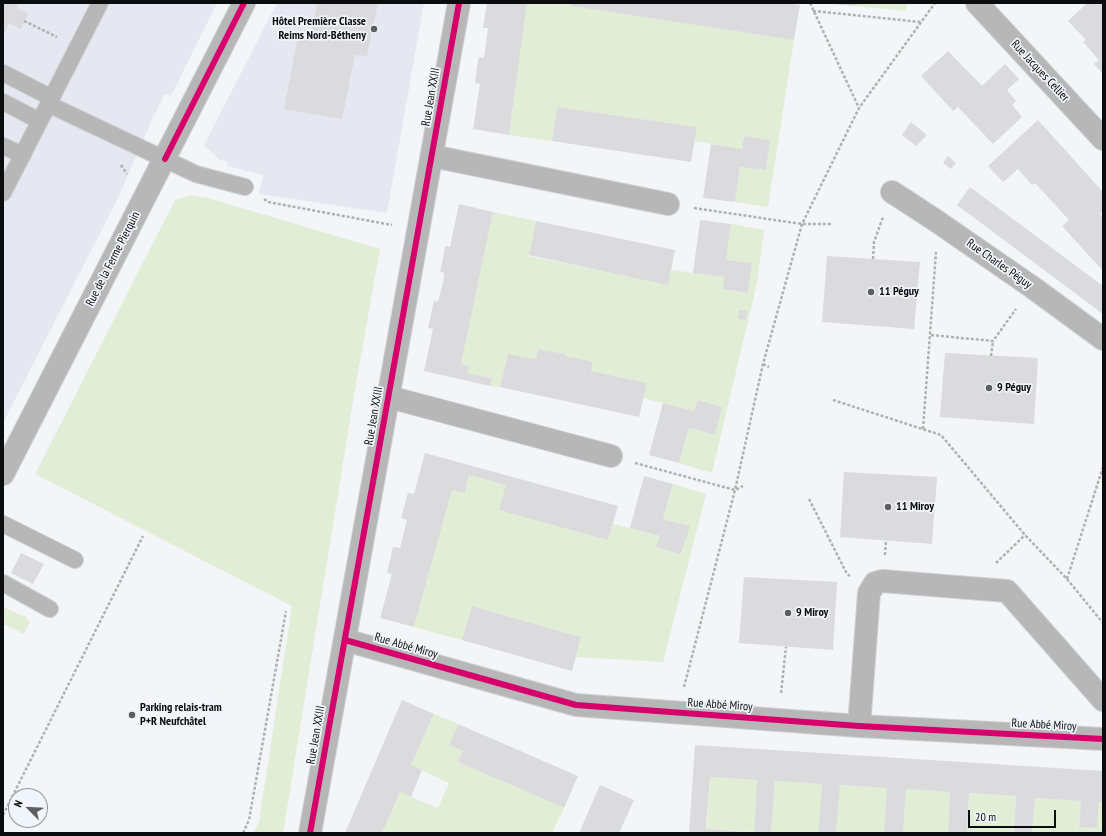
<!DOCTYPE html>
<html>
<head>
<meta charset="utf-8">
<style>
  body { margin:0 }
  #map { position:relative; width:1106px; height:836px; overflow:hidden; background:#f3f5f8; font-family:"PT Sans Narrow",sans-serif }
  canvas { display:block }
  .frame { position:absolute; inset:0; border:4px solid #0b0c0e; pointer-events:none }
  .north { position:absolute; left:8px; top:788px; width:40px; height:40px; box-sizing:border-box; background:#f0f4fb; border:1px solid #94979c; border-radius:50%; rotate:294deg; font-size:11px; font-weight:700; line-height:16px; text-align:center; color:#0b0c0e }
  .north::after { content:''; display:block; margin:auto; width:14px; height:18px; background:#5c5e60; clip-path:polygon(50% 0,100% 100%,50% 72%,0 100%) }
  .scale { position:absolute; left:968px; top:810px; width:88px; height:18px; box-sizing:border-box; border:2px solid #0b0c0e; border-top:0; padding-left:5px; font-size:12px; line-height:14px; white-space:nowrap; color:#0b0c0e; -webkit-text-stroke:3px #f0f4fb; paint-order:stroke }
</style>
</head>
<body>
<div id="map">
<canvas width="1106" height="836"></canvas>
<div class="frame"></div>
<div class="north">N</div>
<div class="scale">20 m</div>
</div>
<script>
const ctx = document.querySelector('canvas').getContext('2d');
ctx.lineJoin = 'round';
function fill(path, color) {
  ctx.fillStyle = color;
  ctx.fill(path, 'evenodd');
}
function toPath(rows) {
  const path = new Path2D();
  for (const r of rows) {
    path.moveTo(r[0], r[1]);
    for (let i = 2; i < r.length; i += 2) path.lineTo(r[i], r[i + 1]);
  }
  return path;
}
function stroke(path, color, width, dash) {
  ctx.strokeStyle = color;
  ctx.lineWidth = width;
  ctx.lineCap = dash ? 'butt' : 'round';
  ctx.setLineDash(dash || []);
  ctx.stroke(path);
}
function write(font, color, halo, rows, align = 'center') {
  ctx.font = font + ' "PT Sans Narrow",sans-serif';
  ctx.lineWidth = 3.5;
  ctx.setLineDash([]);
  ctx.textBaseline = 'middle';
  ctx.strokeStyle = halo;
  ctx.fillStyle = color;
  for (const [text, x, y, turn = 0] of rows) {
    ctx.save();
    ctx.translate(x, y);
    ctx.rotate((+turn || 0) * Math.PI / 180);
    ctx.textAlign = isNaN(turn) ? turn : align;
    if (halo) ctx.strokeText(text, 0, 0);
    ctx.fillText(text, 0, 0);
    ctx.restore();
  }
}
fill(toPath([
  [3,3,217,3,171,96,165,94,153,117,118,198,3,423],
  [277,3,424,3,387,213,259,194,263,175,227,166,228,162,220,160,204,145]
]), '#e5e8f1');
fill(toPath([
  [527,3,572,3,572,6,794,40,768,207,735,202,740,167,766,170,770,140,744,136,742,149,695,141,697,127,557,107,552,141,509,135],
  [856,3,907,3,906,11,856,6],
  [191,195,208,198,380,249,354,395,283,833,253,833,259,822,292,606,35,474,175,200],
  [493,212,536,221,529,256,667,284,671,270,724,277,723,289,748,293,752,263,726,260,731,224,764,230,757,283,712,473,679,463,689,428,714,435,722,407,698,400,694,411,643,398,647,383,591,371,593,362,565,356,565,354,539,349,536,359,508,354,500,387,490,386,491,378,467,373,469,365,461,364],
  [469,475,506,485,581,532,608,540,613,524,660,536,657,547,681,554,689,526,663,519,673,484,706,494,663,662,576,657,581,637,472,606,462,640,414,627,452,490,465,493],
  [3,607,20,615,25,616,30,622,24,634,3,624],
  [434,714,458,724,449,745,463,751,458,762,564,808,552,833,382,833,400,792,438,808,449,783,411,765],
  [710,777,757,780,754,832,707,829],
  [775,781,822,784,818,833,771,833],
  [840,785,887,788,884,833,836,833],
  [906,789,950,792,948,833,903,833],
  [969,793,1016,796,1014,833,967,833],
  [1035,798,1081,801,1079,827,1097,828,1099,802,1103,802,1103,833,1032,833]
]), '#e2edd5');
fill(toPath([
  [3,3,19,3,17,8,28,14,21,29,9,23,3,35],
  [317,3,378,3,367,56,355,55,342,119,284,109,299,31,311,34],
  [487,3,527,3,509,135,473,129,480,84,475,83,478,61,479,57,484,58,488,28,483,28],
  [572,3,786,3,800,5,794,40,571,6],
  [834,3,856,3,856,6,834,4],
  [1087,3,1103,3,1103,74,1094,64,1099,60,1083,42,1086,40,1068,21],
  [948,51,982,86,1005,64,1019,79,1007,90,1016,101,1012,105,1022,117,993,144,958,107,953,111,921,76],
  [557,107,697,127,691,162,552,141],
  [1038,120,1103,192,1103,211,1100,214,1103,217,1103,271,1062,226,1069,220,1035,183,1032,185,1018,169,1003,182,988,166],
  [911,122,927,135,916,146,902,135],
  [744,136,770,140,766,170,740,167,735,202,703,198,711,144,742,149],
  [948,156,956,163,951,169,943,163],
  [970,187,1103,286,1103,314,957,205],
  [459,204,493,212,461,364,469,365,467,373,492,378,490,386,424,371,433,329,428,328,434,301,438,302,444,278,444,273,440,271,443,259,445,246,450,247],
  [700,220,731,224,726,260,752,263,748,293,723,289,724,277,693,273],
  [536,221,675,250,668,285,529,255],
  [827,256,920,262,914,329,822,322],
  [739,310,747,311,746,320,738,319],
  [538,349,566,354,565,356,593,362,591,371,647,383,639,417,500,387,508,354,536,359],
  [945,353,1038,358,1034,424,940,417],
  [698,400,722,407,715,435,689,428,679,463,649,455,663,403,694,411],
  [425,453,618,506,608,540,499,510,506,485,469,475,465,493,452,490,414,627,380,618,392,574,387,573,393,547,400,548,407,520,401,518,406,499,408,493,414,494],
  [844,472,937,477,932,544,840,537],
  [644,476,673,484,663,519,690,526,681,554,656,547,660,536,630,528],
  [21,553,44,564,33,584,11,573],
  [744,577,837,582,833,650,739,643],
  [472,606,581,637,572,671,462,640],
  [402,700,434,714,411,765,422,770,411,797,400,792,382,833,345,833],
  [458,724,578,776,564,808,458,762,463,751,449,745],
  [695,745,1103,771,1103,802,1099,802,1097,828,1079,827,1081,801,1035,798,1032,833,1014,833,1016,796,969,793,967,833,948,833,950,792,906,789,903,833,884,833,887,788,840,785,836,833,818,833,822,784,775,781,771,833,754,833,757,780,710,777,706,829,747,832,747,833,689,833],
  [600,785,634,800,619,833,579,833]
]), '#dbdadc');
const lane = toPath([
  [3,73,52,98],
  [3,102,40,121],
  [48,104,196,174,245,187],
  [3,146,23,155],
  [3,193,100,3],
  [3,524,75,560],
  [3,583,50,609]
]);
const street = toPath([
  [977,3,1103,139],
  [432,156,668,204],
  [892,192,935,220,1032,287,1103,339],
  [389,397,611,456],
  [3,474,244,3],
  [345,640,576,705,859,726,1103,739],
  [859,726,869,593,875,583,882,581,1007,591,1103,700],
  [310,833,459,3]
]);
stroke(lane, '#cfd0d2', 18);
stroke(street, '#cfd0d2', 24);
stroke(toPath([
  [810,3,859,108],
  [813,11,921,22],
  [24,21,57,37],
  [121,165,127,174],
  [264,199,268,202,392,225],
  [694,208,802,224,832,224],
  [873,259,874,242,883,217],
  [931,335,993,341,1016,309],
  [991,356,993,341],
  [763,364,769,367],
  [833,400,941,435,1025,535,1067,579,1103,623],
  [923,429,936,252],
  [635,463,735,490,743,486],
  [809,499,847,574,850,576],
  [885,555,886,541],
  [996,563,1025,535],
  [1067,579,1103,467],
  [684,687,735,490,763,364,802,224,859,108,935,3],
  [781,693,786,647],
  [3,815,143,536],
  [243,833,249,820,286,611]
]), '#b1b0b1', 2.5, [3, 2]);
stroke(lane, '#b8b7b7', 16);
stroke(street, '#b8b7b7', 22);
stroke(toPath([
  [165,159,244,3],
  [345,640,576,705,859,726,1103,739],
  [310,833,459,3]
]), '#d6006c', 6);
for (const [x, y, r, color] of [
  [374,29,4,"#5c5e60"],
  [871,292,4,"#5c5e60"],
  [989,388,4,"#5c5e60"],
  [888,507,4,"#5c5e60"],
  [788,613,4,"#5c5e60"],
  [132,715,4,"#5c5e60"]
]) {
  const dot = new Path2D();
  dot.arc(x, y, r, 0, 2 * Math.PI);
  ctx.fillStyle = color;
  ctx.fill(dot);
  stroke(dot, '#f0f4fb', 1.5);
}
write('bold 12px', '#0b0c0e', '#f0f4fb', [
  ["Hôtel Première Classe",366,22,"right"],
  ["Reims Nord-Bétheny",366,36,"right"],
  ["11 Péguy",879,292],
  ["9 Péguy",997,388],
  ["11 Miroy",896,507],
  ["9 Miroy",796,613],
  ["Parking relais-tram",140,708],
  ["P+R Neufchâtel",140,722]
], 'left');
write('12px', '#0b0c0e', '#f0f4fb', [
  ["Rue Jacques Cellier",1040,71,47],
  ["Rue Jean XXIII",431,97,-80],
  ["Rue de la Ferme Pierquin",113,259,-63],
  ["Rue Charles Péguy",999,264,35],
  ["Rue Jean XXIII",374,416,-80],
  ["Rue Abbé Miroy",406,646,16],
  ["Rue Abbé Miroy",720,705,4],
  ["Rue Abbé Miroy",1044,725,3],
  ["Rue Jean XXIII",316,735,-80]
]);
</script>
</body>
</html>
